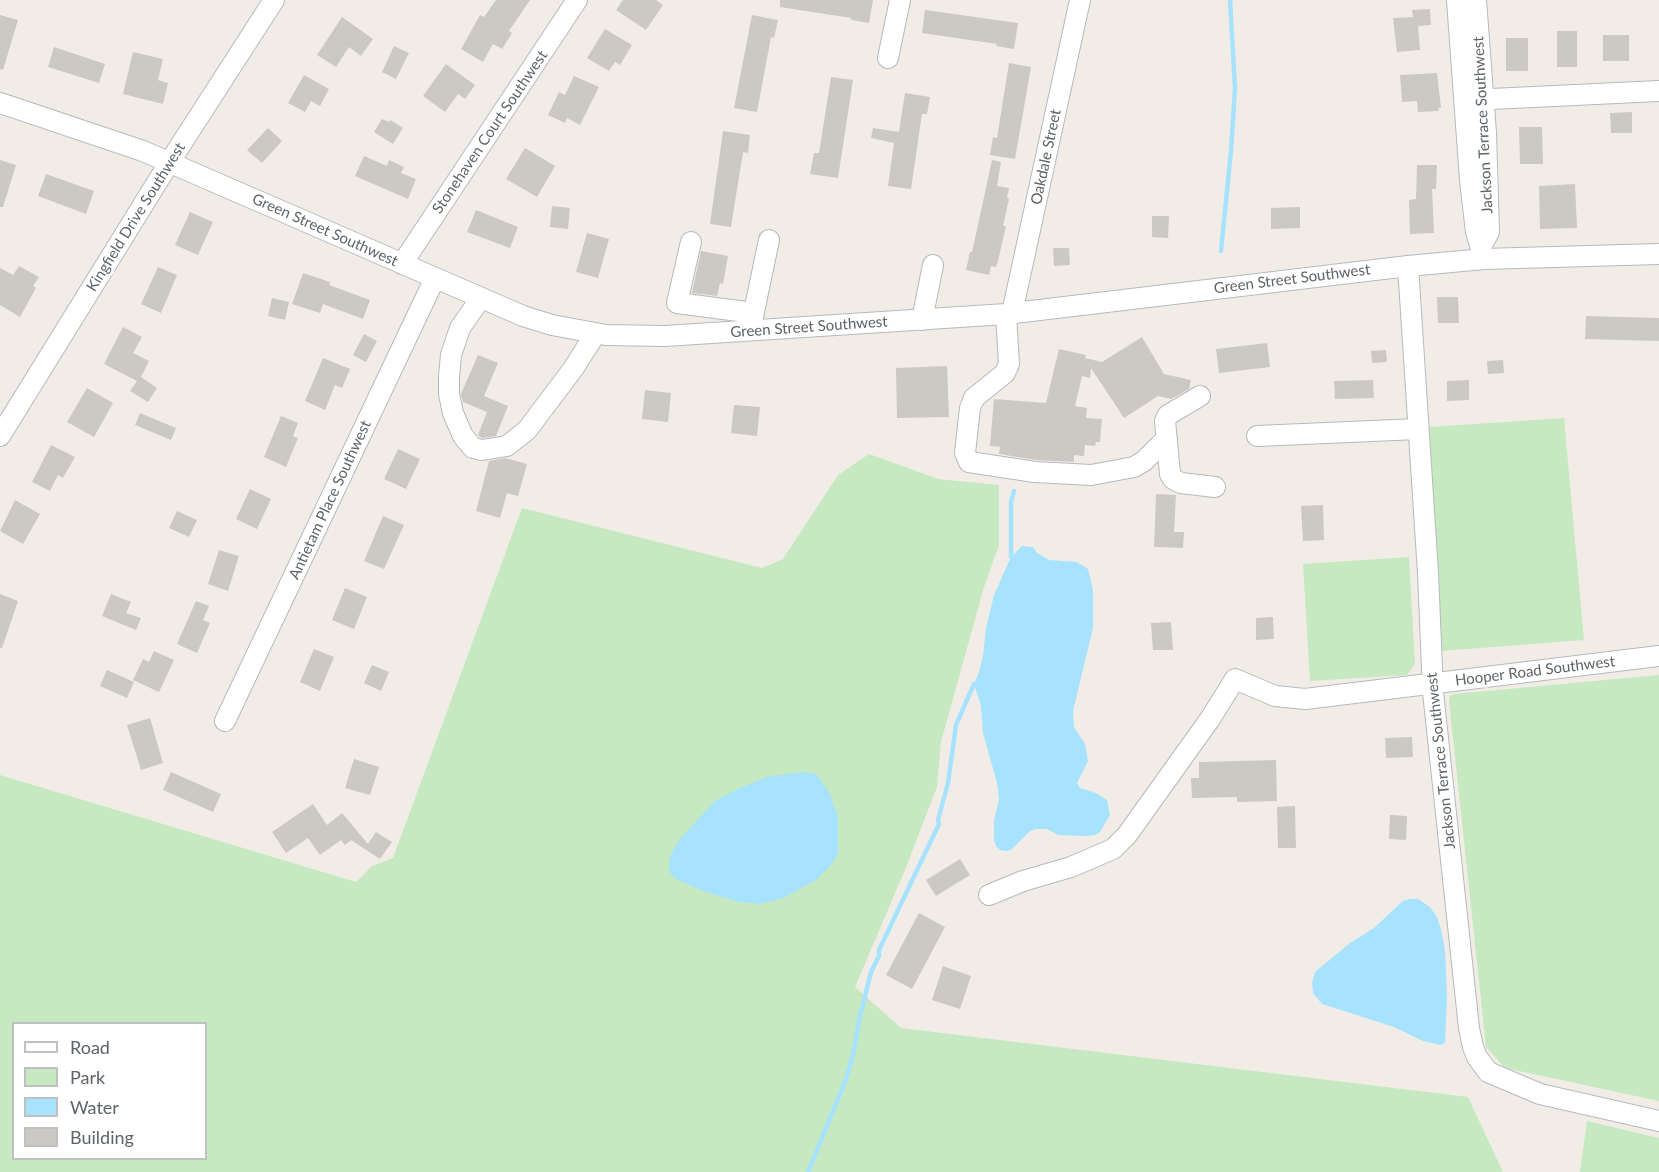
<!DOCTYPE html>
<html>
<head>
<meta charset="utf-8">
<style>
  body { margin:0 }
  #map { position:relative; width:1659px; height:1172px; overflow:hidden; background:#f1ede6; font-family:Lato,sans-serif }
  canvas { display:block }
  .legend { position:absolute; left:12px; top:1022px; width:195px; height:138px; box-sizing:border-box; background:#fff; border:2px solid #bec1c2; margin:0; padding:8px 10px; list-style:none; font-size:18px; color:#5d6367 }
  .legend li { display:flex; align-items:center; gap:12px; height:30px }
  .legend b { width:30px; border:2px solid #bec1c2 }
</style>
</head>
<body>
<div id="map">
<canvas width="1659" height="1172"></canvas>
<ul class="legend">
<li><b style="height:8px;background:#fff"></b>Road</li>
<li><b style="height:16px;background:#c6e9c1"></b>Park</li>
<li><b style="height:16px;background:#a7e3ff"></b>Water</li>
<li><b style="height:16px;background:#ccc8c3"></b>Building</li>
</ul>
</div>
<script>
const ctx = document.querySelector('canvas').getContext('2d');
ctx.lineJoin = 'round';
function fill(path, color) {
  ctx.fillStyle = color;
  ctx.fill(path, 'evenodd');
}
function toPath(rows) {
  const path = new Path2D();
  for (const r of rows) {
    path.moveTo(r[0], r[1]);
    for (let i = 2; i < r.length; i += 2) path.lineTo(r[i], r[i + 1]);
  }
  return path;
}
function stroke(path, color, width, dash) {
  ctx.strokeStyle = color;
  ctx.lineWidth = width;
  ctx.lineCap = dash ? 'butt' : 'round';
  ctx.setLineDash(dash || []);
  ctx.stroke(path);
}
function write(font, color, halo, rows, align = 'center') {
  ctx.font = font + ' Lato,sans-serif';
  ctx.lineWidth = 6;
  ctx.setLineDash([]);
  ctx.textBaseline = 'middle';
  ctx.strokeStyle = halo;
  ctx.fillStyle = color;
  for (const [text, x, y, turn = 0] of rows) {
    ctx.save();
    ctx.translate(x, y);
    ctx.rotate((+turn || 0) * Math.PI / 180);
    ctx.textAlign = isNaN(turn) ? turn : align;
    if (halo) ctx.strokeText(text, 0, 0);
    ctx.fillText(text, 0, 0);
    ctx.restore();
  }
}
fill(toPath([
  [1564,418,1584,640,1442,651,1429,427],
  [869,454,938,479,999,485,999,545,984,587,941,742,937,787,905,870,855,987,901,1028,1468,1097,1503,1172,0,1172,0,775,356,882,372,866,393,858,522,508,762,568,783,559,838,475],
  [14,1024,206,1024,206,1158,14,1158],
  [1409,557,1415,664,1407,675,1310,681,1303,564],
  [1659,675,1659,1101,1505,1068,1486,1047,1449,701,1450,696,1454,694],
  [1587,1121,1659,1138,1659,1172,1580,1172]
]), '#c6e9c1');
fill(toPath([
  [1022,546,1033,547,1037,553,1049,560,1077,562,1088,569,1093,590,1093,628,1073,711,1074,727,1085,744,1088,761,1077,783,1080,788,1096,793,1107,800,1110,815,1100,832,1095,835,1085,836,1058,835,1047,829,1036,829,1030,831,1011,850,1006,851,1000,850,996,846,994,840,994,821,999,799,997,783,983,733,981,706,974,684,979,672,983,656,986,628,994,595,1011,557],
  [803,772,816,774,829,792,838,816,838,854,831,865,816,880,783,898,761,904,739,902,703,891,676,879,669,872,670,856,680,839,715,801,736,790,766,777],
  [1410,899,1418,899,1430,907,1437,917,1441,929,1445,950,1447,995,1445,1043,1441,1045,1423,1041,1394,1027,1322,1004,1313,993,1312,983,1315,972,1350,943,1374,928,1403,901]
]), '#a7e3ff');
stroke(toPath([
  [1221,251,1231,151,1235,88,1230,0],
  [1014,491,1011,502,1011,557,1017,558],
  [808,1172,845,1082,853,1055,860,1016,871,972,879,956,879,950,939,824,938,820,948,783,956,725,974,684,977,684]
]), '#a7e3ff', 4.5);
fill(toPath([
  [496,0,530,0,509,31,512,33,502,49,493,44,483,62,461,49,480,15,484,17],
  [623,0,656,0,663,5,646,30,616,10],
  [780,0,873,0,869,23,851,20,851,18,780,7],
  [1430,9,1431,25,1418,26,1420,50,1397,52,1393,18,1413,17,1412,10],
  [925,10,1018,23,1014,49,996,46,997,44,922,33],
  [0,15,18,20,3,70,0,69],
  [752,15,778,20,774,38,771,37,757,112,734,108],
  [342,17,373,39,361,56,349,47,336,67,317,55],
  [605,29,632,45,620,65,615,62,609,71,587,58],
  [1557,31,1577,31,1577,67,1557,67],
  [1603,35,1629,35,1629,61,1603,61],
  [1506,38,1528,38,1528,71,1506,71],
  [394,46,409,53,396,79,382,72],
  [54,47,105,64,99,83,48,67],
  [133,52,163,59,158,80,168,83,163,104,123,94],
  [1009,63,1031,67,1015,159,990,155,993,137,997,138],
  [446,64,475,85,465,99,458,94,445,112,423,96],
  [1437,73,1441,108,1438,108,1439,111,1418,112,1417,101,1402,102,1400,75],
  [304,75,329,89,320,106,311,101,305,112,288,103],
  [574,76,599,87,580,125,567,118,565,123,548,115,559,92,565,95],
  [831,77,853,80,838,178,810,174,814,153,819,153],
  [905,93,930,97,927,114,922,114,911,189,888,186,894,143,871,138,873,128,899,132],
  [1632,112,1632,133,1611,133,1610,113],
  [382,119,389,122,390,120,403,128,393,144,374,132],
  [1519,127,1542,127,1543,164,1520,164],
  [268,128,282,141,262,163,247,150],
  [723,131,750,135,748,153,743,152,731,227,710,224],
  [525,148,555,166,537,197,506,179],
  [364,156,387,166,389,160,404,167,401,173,416,179,408,199,355,176],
  [0,160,16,165,3,207,0,207],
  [992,160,1001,162,997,186,1009,188,1007,198,1009,199,1003,226,1006,226,998,261,996,267,991,266,989,275,966,270,970,252,972,252],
  [1417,165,1437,165,1436,189,1432,189,1434,233,1410,234,1409,200,1416,199],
  [46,174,94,191,86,214,38,196],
  [1575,184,1577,228,1540,229,1539,186],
  [552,206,570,208,568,229,550,227],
  [1300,207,1300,228,1271,229,1271,208],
  [476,210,518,227,510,248,467,232],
  [190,212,213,222,198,255,175,245],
  [1152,216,1169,216,1168,238,1152,237],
  [587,233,609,239,598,278,576,272],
  [1053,248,1069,248,1070,265,1054,266],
  [701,251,728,256,723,284,720,283,717,296,692,293],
  [19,266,39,277,33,286,36,288,20,317,0,305,0,268,13,275],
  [158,267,177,275,161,313,141,304],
  [303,273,330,282,329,285,370,300,363,319,323,304,320,313,292,304],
  [1437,297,1458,297,1459,323,1438,323],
  [272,298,289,302,285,320,268,316],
  [1586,316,1659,318,1659,341,1585,339],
  [123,327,142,337,133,353,149,361,141,377,157,388,148,402,130,391,137,381,104,364],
  [364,334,377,341,366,362,353,355],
  [1142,337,1164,374,1191,380,1189,389,1171,399,1158,396,1124,418,1091,368,1090,378,1082,376,1075,406,1087,408,1086,418,1102,419,1100,442,1096,442,1095,446,1085,445,1084,456,1074,455,1074,462,1036,460,999,454,1000,447,990,446,994,399,1046,403,1059,349,1086,355,1085,358,1102,362],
  [1267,343,1270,367,1219,373,1216,349],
  [1386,350,1387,362,1372,363,1371,351],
  [478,355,498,363,484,396,508,406,496,436,482,438,478,435,487,412,463,402,461,394],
  [323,358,350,369,342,388,335,385,325,410,305,401],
  [1503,360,1504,373,1488,374,1487,361],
  [947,366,949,417,897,418,896,368],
  [1373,380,1374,398,1335,399,1334,381],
  [1469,380,1469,400,1447,401,1447,381],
  [87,388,113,403,94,437,67,422],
  [645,390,671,393,668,422,642,419],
  [734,405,760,407,757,436,731,433],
  [140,413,176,428,171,440,135,425],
  [281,416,298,423,293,436,298,438,286,467,264,457],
  [51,445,75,457,63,478,58,475,50,491,32,482],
  [398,449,420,459,406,489,384,479],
  [505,458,527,464,518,496,507,493,500,518,476,511,489,461],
  [250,489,271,499,257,529,236,519],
  [1156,494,1176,495,1174,532,1184,532,1183,548,1154,547],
  [15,500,40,514,23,544,0,531],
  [1323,505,1324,540,1303,541,1301,506],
  [177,511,197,520,189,537,169,528],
  [383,516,404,525,384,569,364,561],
  [219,550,239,556,228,591,208,584],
  [345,588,367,597,354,629,332,620],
  [0,594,18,601,2,648,0,648],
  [111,594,131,602,126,613,141,618,136,630,102,616],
  [196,601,209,606,203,620,210,623,197,653,177,644],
  [1273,617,1274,639,1256,640,1256,618],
  [1171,622,1173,650,1153,650,1151,623],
  [314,649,334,657,320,691,300,682],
  [154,651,174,660,159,692,133,680,143,659,149,662],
  [372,665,389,672,381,691,364,683],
  [107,670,134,682,127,698,100,686],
  [150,718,163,763,141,770,127,725],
  [1412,737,1413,757,1386,758,1385,738],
  [354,759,379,767,370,795,345,788],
  [1276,760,1277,801,1237,802,1237,797,1192,798,1191,778,1199,778,1199,762],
  [171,772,221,794,213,812,163,790],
  [313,804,327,825,342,813,368,844,376,832,392,842,380,859,351,840,345,845,341,840,320,855,308,838,286,853,272,832],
  [1295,806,1296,848,1278,848,1277,807],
  [1390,815,1407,816,1406,840,1389,839],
  [960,859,970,875,936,896,926,880],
  [919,913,945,927,912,989,886,975],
  [943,966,971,976,960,1009,932,1000]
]), '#ccc8c3');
const minor = toPath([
  [1457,0,1470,180,1476,232,1484,259],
  [1476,0,1486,133,1489,232,1483,243],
  [888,58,900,0],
  [1470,100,1659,91],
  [0,103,143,151,523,316,552,325,606,335,665,336,1006,314,1408,266,1484,259,1659,254],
  [691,242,677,303,754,313],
  [402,264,577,0],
  [1408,266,1428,573,1433,692,1469,1028,1473,1047,1477,1057,1488,1072,1540,1094,1659,1121],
  [481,298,460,328,451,355,449,376,449,394,453,413,463,436,473,448,482,450,507,446,527,430,573,369,596,333],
  [1012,313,1080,0],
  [1006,314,1009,364,1005,373,974,398,970,408,965,453,969,462,1035,472,1091,475,1134,467,1144,461,1167,438],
  [922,320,933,265],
  [751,326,769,240],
  [1200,396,1168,415,1165,421,1170,474,1173,479,1181,483,1215,487],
  [0,436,169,163,274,0],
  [1257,436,1418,429],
  [225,721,435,278],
  [989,895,1023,881,1071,867,1113,849,1127,835,1210,719,1235,679,1275,696,1305,699,1659,656]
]);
stroke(minor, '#b6b9bd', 22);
stroke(minor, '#fff', 20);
write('15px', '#5d6367', '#fff', [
  ["Jackson Terrace Southwest",1483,125,-93],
  ["Stonehaven Court Southwest",490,132,-56],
  ["Oakdale Street",1046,157,-78],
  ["Kingfield Drive Southwest",136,217,-58],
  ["Green Street Southwest",325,230,24],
  ["Green Street Southwest",1292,279,-7],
  ["Green Street Southwest",809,327,-4],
  ["Antietam Place Southwest",330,500,-65],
  ["Hooper Road Southwest",1535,671,-7],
  ["Jackson Terrace Southwest",1441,761,-96]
]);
</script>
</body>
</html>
